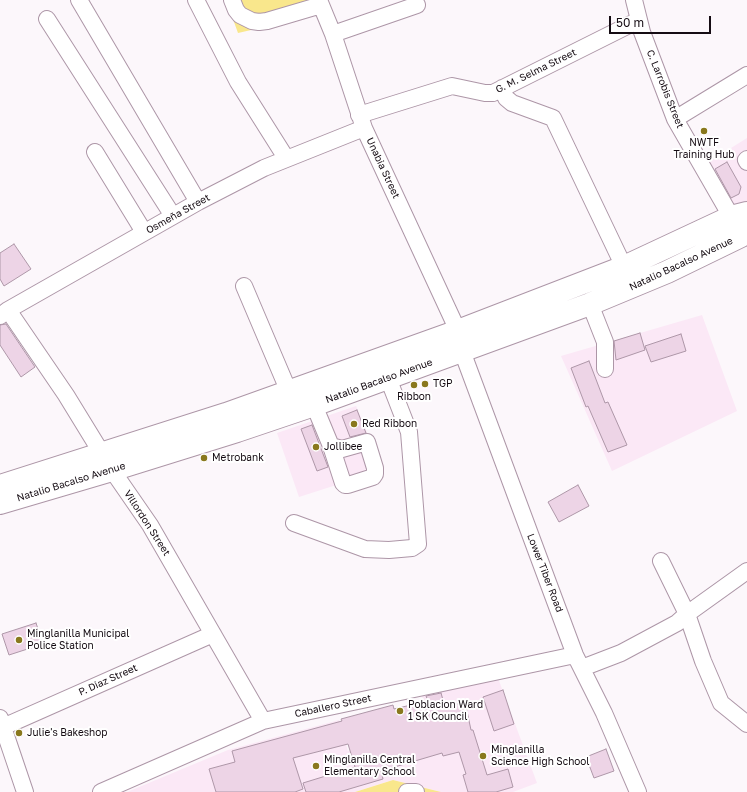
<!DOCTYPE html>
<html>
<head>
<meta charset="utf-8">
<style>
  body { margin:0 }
  #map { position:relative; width:747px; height:792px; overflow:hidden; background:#fcf7fb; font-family:"Golos Text",sans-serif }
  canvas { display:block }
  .scale { position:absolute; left:609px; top:16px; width:102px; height:18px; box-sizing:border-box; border:2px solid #150c13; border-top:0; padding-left:5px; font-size:12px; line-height:14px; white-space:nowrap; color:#150c13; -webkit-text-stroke:3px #fff; paint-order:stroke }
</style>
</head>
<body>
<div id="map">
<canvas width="747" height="792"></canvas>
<div class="scale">50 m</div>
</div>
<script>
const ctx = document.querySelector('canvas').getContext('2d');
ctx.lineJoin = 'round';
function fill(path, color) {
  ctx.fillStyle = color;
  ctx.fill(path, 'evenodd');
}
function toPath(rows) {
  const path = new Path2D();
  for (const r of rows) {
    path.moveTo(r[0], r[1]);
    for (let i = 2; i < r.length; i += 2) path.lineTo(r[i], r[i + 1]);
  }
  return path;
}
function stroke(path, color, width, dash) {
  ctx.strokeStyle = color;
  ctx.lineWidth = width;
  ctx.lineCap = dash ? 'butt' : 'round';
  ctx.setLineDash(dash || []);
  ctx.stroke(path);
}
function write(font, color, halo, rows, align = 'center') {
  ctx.font = font + ' "Golos Text",sans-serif';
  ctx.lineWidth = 4;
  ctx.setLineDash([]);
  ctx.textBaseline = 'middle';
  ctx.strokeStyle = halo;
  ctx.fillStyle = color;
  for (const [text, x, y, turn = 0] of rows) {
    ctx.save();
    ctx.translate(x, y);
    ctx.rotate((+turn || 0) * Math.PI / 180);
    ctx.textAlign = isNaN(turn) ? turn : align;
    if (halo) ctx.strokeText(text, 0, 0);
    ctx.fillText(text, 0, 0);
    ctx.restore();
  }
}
fill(toPath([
  [747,138,747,201,734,210,707,163],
  [702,315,737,411,612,471,561,356],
  [356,406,383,470,299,497,277,433],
  [498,678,537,783,513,792,441,792,393,780,355,792,127,792,228,750,339,720,348,751,432,729,422,696]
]), '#fbe8f6');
fill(toPath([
  [226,0,311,0,317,15,238,33],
  [393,780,441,792,355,792]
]), '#f9e78c');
const building = toPath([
  [727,162,741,187,739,194,731,198,715,169,727,162],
  [14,244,31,269,4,286,0,279,0,253,14,244],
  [6,324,35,367,21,377,0,345,0,325,6,324],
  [640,333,645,350,616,360,614,341,640,333],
  [681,334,686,351,651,362,645,346,681,334],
  [589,361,605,403,608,402,627,445,608,452,588,406,586,407,571,368,589,361],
  [357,410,366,433,350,437,342,416,357,410],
  [312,425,328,467,317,471,301,429,312,425],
  [578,485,589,506,559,522,548,502,578,485],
  [36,623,43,644,9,655,2,634,36,623],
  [503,690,514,724,494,731,483,697,503,690],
  [441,693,445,707,465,702,471,730,473,730,487,775,508,769,513,787,496,792,468,792,463,775,466,774,459,752,443,756,442,753,381,771,383,779,339,792,306,792,303,783,355,767,348,744,293,758,303,789,295,792,216,792,209,769,235,762,232,751,342,721,341,719,393,705,394,709,428,701,426,696,441,693],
  [606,749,614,771,594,778,586,757,606,749]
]);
fill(building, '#edd4e6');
stroke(building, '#ae97a8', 1);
const minor = toPath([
  [79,0,198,202],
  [196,0,238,82,286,158],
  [232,0,236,10,240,15,252,21,259,22,267,21,321,5],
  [319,0,333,34,364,128,458,331],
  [634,0,642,32,675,119,736,225],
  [47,19,173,216],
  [333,34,417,5],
  [502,88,506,98,512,103,553,118,624,267],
  [359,115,452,86,485,93,493,93,639,20],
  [675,119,747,75],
  [95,152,144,232],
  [747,159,746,160,747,162],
  [244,286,289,392],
  [590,304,605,342,605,369],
  [8,310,66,395,112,470,150,525,263,721],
  [0,316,8,310,198,202,264,168,364,128],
  [462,351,575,655,604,713,638,792],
  [314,405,331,446,343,483,345,485,348,485,373,477,375,474,375,468,367,442,342,449,331,446],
  [294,523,365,549,389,550,412,548,418,544,409,432,388,378],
  [661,561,687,614,703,661,721,703,747,724],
  [582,668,621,653,677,623,687,614,747,571],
  [0,718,25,792],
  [3,727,213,634],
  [101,792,263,721,575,655],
  [407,792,416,792]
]);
const highway = toPath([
  [0,486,226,414,458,331,624,267,731,217,747,213],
  [0,503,112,470,237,431,314,405,590,304,667,272,741,236,747,230]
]);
stroke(minor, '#ad96a7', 18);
stroke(highway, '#ad96a7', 24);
stroke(minor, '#fff', 16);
stroke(highway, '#fff', 22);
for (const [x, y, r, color] of [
  [704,131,4,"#89781d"],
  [425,384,4,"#89781d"],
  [414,385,4,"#89781d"],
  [354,424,4,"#89781d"],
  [316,447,4,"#89781d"],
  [204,458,4,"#89781d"],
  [19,640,4,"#89781d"],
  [400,711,4,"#89781d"],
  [19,733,4,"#89781d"],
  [483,756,4,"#89781d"],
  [316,766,4,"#89781d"]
]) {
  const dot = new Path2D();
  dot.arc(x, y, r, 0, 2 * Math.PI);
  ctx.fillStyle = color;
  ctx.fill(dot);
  stroke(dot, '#fff', 1.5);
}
write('10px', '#150c13', '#fff', [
  ["G. M. Selma Street",536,71,-26],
  ["C. Larrobis Street",665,89,68],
  ["Unabia Street",383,168,65],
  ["Osmeña Street",178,214,-29],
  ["Natalio Bacalso Avenue",681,264,-25],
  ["Natalio Bacalso Avenue",379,381,-20],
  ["Natalio Bacalso Avenue",71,482,-17],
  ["Villordon Street",147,523,57],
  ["Lower Tiber Road",545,573,69],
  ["P. Diaz Street",108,680,-24],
  ["Caballero Street",333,706,-12]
]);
write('10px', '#150c13', '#fff', [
  ["NWTF",704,143,"center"],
  ["Training Hub",704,155,"center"],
  ["TGP",433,384],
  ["Ribbon",414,397,"center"],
  ["Red Ribbon",362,424],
  ["Jollibee",324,447],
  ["Metrobank",212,458],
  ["Minglanilla Municipal",27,634],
  ["Police Station",27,646],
  ["Poblacion Ward",408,705],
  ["1 SK Council",408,717],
  ["Julie's Bakeshop",27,733],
  ["Minglanilla",491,750],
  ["Science High School",491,762],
  ["Minglanilla Central",324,760],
  ["Elementary School",324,772]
], 'left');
</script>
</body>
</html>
